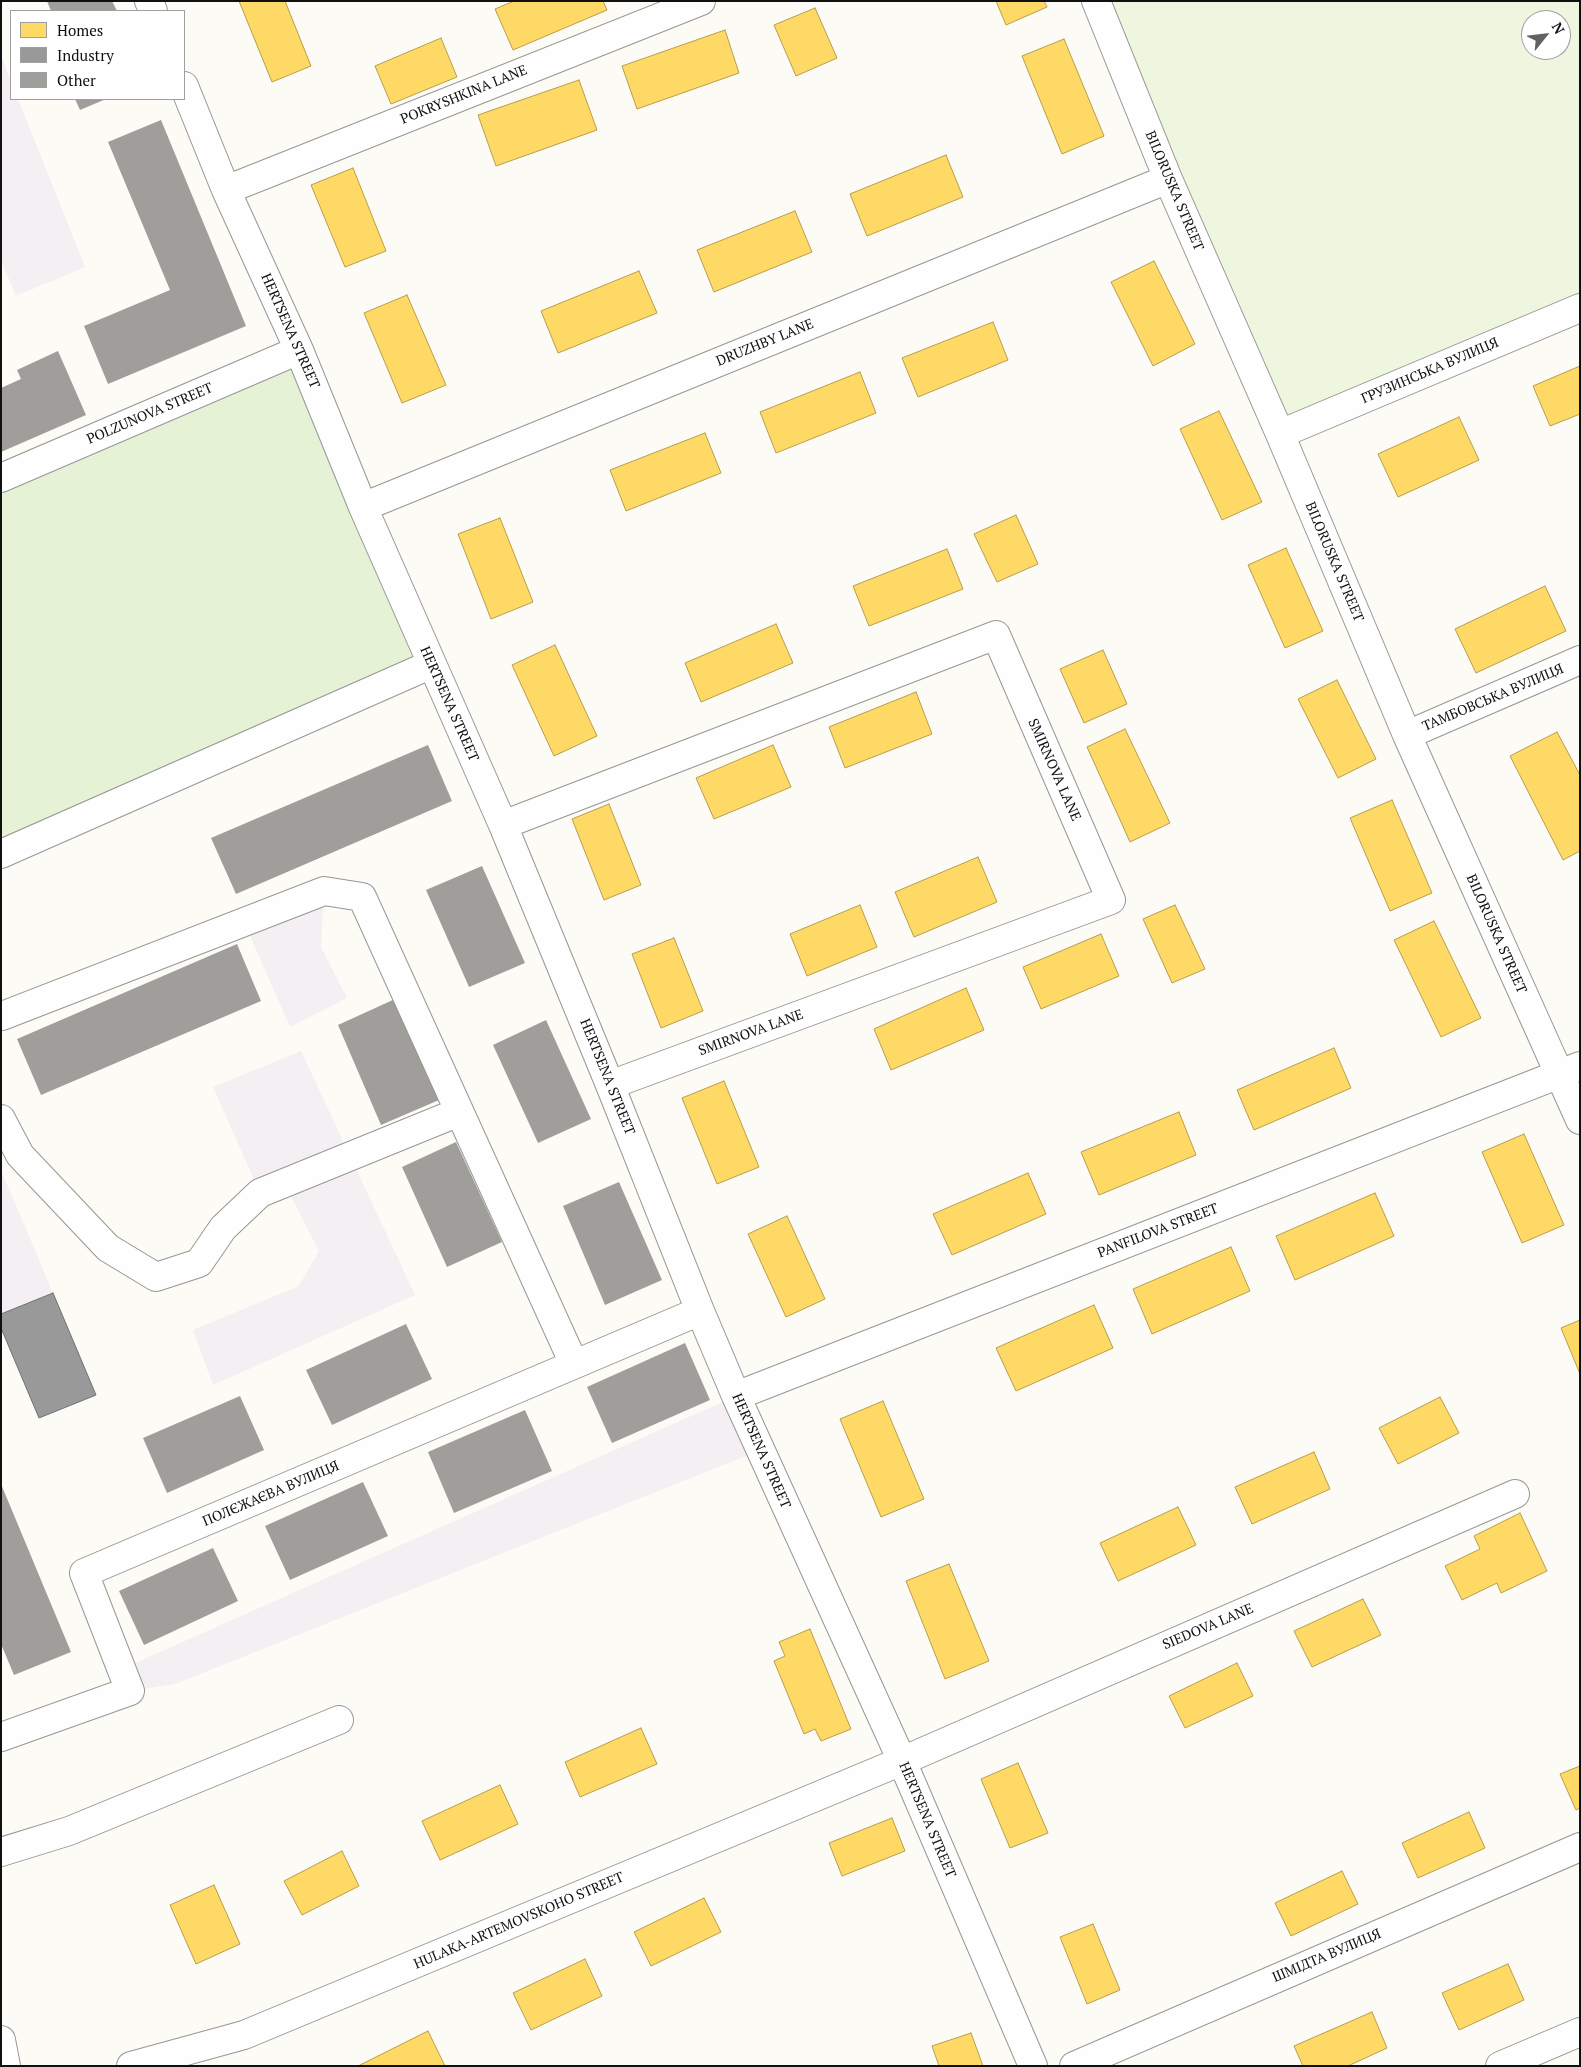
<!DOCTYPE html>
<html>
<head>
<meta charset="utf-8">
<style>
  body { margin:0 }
  #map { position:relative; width:1581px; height:2067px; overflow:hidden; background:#fcfbf6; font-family:"PT Serif",serif }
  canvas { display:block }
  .frame { position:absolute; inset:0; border:2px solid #101010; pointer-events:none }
  .legend { position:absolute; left:10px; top:10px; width:175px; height:90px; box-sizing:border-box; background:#fff; border:1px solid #9f9f9f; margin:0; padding:6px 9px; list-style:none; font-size:15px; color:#101010 }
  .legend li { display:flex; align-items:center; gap:10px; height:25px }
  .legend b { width:25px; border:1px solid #9f9f9f }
  .north { position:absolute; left:1521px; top:10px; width:50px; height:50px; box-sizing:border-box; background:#fff; border:1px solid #9f9f9f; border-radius:50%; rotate:61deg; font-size:14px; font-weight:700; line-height:20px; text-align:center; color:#101010 }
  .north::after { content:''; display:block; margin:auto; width:18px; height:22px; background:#636260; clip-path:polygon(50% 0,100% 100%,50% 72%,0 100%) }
</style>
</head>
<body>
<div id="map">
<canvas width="1581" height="2067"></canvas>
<div class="frame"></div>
<ul class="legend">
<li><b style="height:14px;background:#ffd966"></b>Homes</li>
<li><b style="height:14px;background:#999"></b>Industry</li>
<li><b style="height:14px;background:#a09e9b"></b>Other</li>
</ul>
<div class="north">N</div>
</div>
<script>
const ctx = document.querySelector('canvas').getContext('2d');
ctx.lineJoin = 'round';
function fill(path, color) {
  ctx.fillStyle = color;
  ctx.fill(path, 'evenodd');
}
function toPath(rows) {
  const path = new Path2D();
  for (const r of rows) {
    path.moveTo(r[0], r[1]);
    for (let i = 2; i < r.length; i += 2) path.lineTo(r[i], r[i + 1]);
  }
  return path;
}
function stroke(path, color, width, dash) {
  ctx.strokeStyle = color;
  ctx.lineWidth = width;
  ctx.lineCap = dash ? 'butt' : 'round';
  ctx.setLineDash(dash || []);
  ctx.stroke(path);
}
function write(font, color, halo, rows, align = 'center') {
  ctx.font = font + ' "PT Serif",serif';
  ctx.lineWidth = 5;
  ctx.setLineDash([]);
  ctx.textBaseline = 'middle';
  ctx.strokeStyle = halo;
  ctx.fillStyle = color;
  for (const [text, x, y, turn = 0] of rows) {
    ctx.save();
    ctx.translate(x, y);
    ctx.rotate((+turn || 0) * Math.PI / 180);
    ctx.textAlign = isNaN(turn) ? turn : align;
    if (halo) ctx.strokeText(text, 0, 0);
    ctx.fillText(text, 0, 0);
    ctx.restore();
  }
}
fill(toPath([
  [1,56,11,81,11,99,18,99,85,267,16,296,1,260],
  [324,891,321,947,347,998,290,1027,244,922],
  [301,1051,415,1295,213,1385,193,1330,299,1286,319,1251,284,1183,260,1193,213,1087],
  [1,1170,53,1293,1,1314],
  [736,1396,761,1450,175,1684,130,1691,122,1669]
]), '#f4eff2');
fill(toPath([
  [299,350,432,664,1,854,1,478]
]), '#e6f2d6');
fill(toPath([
  [1099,1,1580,1,1580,308,1280,434],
  [1531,20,1561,20,1561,50,1531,50]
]), '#eff6df');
const homes = toPath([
  [239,1,285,1,311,66,272,82,239,1],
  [514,1,603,1,607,10,513,50,495,9,514,1],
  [996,1,1044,1,1047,7,1006,25,996,1],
  [815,8,837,58,796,76,774,25,815,8],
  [725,30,739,73,637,109,622,66,725,30],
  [441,38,457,77,391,104,375,66,441,38],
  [1064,39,1104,136,1062,154,1022,56,1064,39],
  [579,80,597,130,496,166,478,115,579,80],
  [946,155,963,197,867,236,850,194,946,155],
  [353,168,386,251,345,267,311,185,353,168],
  [795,211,812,252,714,292,697,250,795,211],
  [1154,261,1195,344,1153,366,1111,282,1154,261],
  [639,271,657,313,558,353,541,311,639,271],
  [407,295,446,385,402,403,364,313,407,295],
  [993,322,1008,360,918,397,902,358,993,322],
  [1580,366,1580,414,1550,426,1533,386,1580,366],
  [860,372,876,413,776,453,760,412,860,372],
  [1219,411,1262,502,1222,520,1180,429,1219,411],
  [1459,417,1479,460,1398,497,1378,454,1459,417],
  [705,433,721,473,626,511,610,470,705,433],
  [1016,515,1038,564,997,582,974,534,1016,515],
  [500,518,533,602,491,619,458,534,500,518],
  [1286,548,1323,631,1285,648,1248,565,1286,548],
  [947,549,963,589,869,626,853,586,947,549],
  [1545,586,1566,631,1476,673,1455,629,1545,586],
  [776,624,793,663,701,702,685,663,776,624],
  [555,645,597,736,554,756,512,665,555,645],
  [1103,650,1127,704,1084,723,1060,669,1103,650],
  [1337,680,1376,759,1338,778,1298,699,1337,680],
  [916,692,932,734,845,768,829,727,916,692],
  [1125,729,1170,823,1130,842,1087,747,1125,729],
  [1557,732,1580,775,1580,851,1563,860,1510,756,1557,732],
  [773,745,791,787,714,819,696,778,773,745],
  [1392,800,1432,893,1390,911,1350,818,1392,800],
  [609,804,641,885,604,900,572,819,609,804],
  [978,857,997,902,914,937,895,892,978,857],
  [860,905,877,947,807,976,790,934,860,905],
  [1175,905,1205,969,1172,983,1143,919,1175,905],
  [1434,921,1481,1018,1441,1037,1394,940,1434,921],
  [1101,934,1119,976,1041,1009,1023,967,1101,934],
  [674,938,703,1011,661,1028,632,954,674,938],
  [966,988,984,1030,891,1070,874,1029,966,988],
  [1334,1048,1351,1088,1254,1130,1237,1090,1334,1048],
  [724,1081,759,1167,717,1184,682,1098,724,1081],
  [1179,1112,1196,1155,1099,1195,1081,1152,1179,1112],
  [1524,1134,1564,1225,1522,1243,1482,1152,1524,1134],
  [1028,1173,1046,1214,952,1255,933,1214,1028,1173],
  [1375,1193,1394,1236,1295,1280,1276,1236,1375,1193],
  [787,1216,825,1299,786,1317,748,1234,787,1216],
  [1231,1247,1250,1291,1152,1334,1133,1289,1231,1247],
  [1094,1305,1113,1348,1016,1391,996,1348,1094,1305],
  [1580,1320,1580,1374,1561,1328,1580,1320],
  [1440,1397,1459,1433,1398,1464,1379,1428,1440,1397],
  [883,1401,924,1499,881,1517,840,1419,883,1401],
  [1314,1452,1330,1489,1252,1524,1235,1487,1314,1452],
  [1178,1507,1196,1545,1118,1581,1100,1543,1178,1507],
  [1520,1513,1547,1571,1501,1593,1497,1583,1462,1600,1445,1566,1480,1549,1474,1536,1520,1513],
  [949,1564,989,1661,945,1679,906,1581,949,1564],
  [1363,1599,1381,1635,1312,1667,1294,1631,1363,1599],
  [810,1629,851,1729,821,1741,815,1729,804,1734,774,1661,785,1656,779,1642,810,1629],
  [1237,1663,1253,1696,1185,1728,1169,1696,1237,1663],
  [641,1728,657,1764,580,1797,565,1762,641,1728],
  [1018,1763,1048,1833,1010,1848,981,1779,1018,1763],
  [1580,1766,1580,1808,1576,1810,1560,1774,1580,1766],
  [500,1785,518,1824,440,1860,422,1821,500,1785],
  [1469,1812,1485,1848,1418,1878,1402,1843,1469,1812],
  [892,1818,905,1851,842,1876,829,1843,892,1818],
  [342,1851,359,1886,302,1915,284,1881,342,1851],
  [1342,1871,1358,1904,1291,1936,1275,1903,1342,1871],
  [214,1885,240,1944,196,1964,170,1905,214,1885],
  [704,1898,721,1932,651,1966,634,1932,704,1898],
  [1093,1924,1120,1990,1087,2004,1060,1937,1093,1924],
  [585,1959,602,1996,531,2030,513,1993,585,1959],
  [1508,1964,1524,2000,1459,2030,1442,1993,1508,1964],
  [1372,2012,1387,2048,1348,2066,1303,2066,1294,2046,1372,2012],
  [428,2031,445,2066,358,2066,428,2031],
  [971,2033,983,2066,939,2066,932,2046,971,2033]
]);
fill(homes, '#ffd966');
stroke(homes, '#b79d4c', 1);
const industry = toPath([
  [53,1293,96,1395,39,1418,1,1328,1,1314,53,1293]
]);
fill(industry, '#999');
stroke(industry, '#707070', 1);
fill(toPath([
  [47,1,112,1,117,11,51,11],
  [75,99,106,99,80,110],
  [161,120,246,326,108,384,84,326,170,290,108,142],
  [58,351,86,415,1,452,1,388,21,379,17,370],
  [428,745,452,801,236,894,211,838],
  [482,866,525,963,469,987,426,890],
  [237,944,261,1001,41,1095,17,1039],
  [395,999,439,1100,381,1125,338,1025],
  [546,1020,591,1119,538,1143,493,1045],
  [456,1142,502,1242,447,1267,402,1167],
  [619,1182,662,1280,605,1305,563,1206],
  [406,1324,432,1379,332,1425,306,1370],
  [685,1343,710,1400,612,1443,587,1387],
  [240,1396,264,1450,167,1493,143,1438],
  [525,1410,552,1471,454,1513,428,1452],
  [363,1482,388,1536,290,1580,265,1526],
  [1,1484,71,1652,14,1675,1,1644],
  [213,1548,238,1601,144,1645,119,1591]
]), '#a09e9b');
const minor = toPath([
  [149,1,153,11],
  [1096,1,1168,179,1280,434,1407,735,1580,1120],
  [184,86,226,190,299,350,363,507,503,825,610,1085,700,1311,736,1396,902,1761,1033,2066],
  [226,190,701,1],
  [1280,434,1580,308],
  [1,478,299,350],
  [363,507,1168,179],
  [1407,735,1580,660],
  [503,825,996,635,1111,900,610,1085],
  [1,854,432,664],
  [2,1016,324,891,362,897,574,1364],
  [1,1119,20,1155,108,1248,156,1277,199,1263,223,1228,260,1193,459,1112],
  [736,1396,1580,1066],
  [1,1737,130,1691,84,1573,700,1311],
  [1,1852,69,1831,339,1720],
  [1,2040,6,2066],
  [131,2066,244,2035,902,1761,1515,1494],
  [1074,2066,1580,1847],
  [1500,2066,1580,2032]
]);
stroke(minor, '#969694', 30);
stroke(minor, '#fffefe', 28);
write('14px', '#101010', '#fff', [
  ["POKRYSHKINA LANE",464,95,-22],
  ["BILORUSKA STREET",1174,191,67],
  ["HERTSENA STREET",290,331,66],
  ["DRUZHBY LANE",765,343,-22],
  ["ГРУЗИНСЬКА ВУЛИЦЯ",1430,371,-23],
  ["POLZUNOVA STREET",150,414,-23],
  ["BILORUSKA STREET",1334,562,67],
  ["ТАМБОВСЬКА ВУЛИЦЯ",1493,698,-23],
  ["HERTSENA STREET",449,704,66],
  ["SMIRNOVA LANE",1054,770,66],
  ["BILORUSKA STREET",1496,934,66],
  ["SMIRNOVA LANE",751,1033,-20],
  ["HERTSENA STREET",607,1077,68],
  ["PANFILOVA STREET",1158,1231,-21],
  ["HERTSENA STREET",761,1451,66],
  ["ПОЛЄЖАЄВА ВУЛИЦЯ",271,1494,-23],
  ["SIEDOVA LANE",1208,1627,-23],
  ["HERTSENA STREET",927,1820,67],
  ["HULAKA-ARTEMOVSKOHO STREET",519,1921,-23],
  ["ШМІДТА ВУЛИЦЯ",1327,1956,-23]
]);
</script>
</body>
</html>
